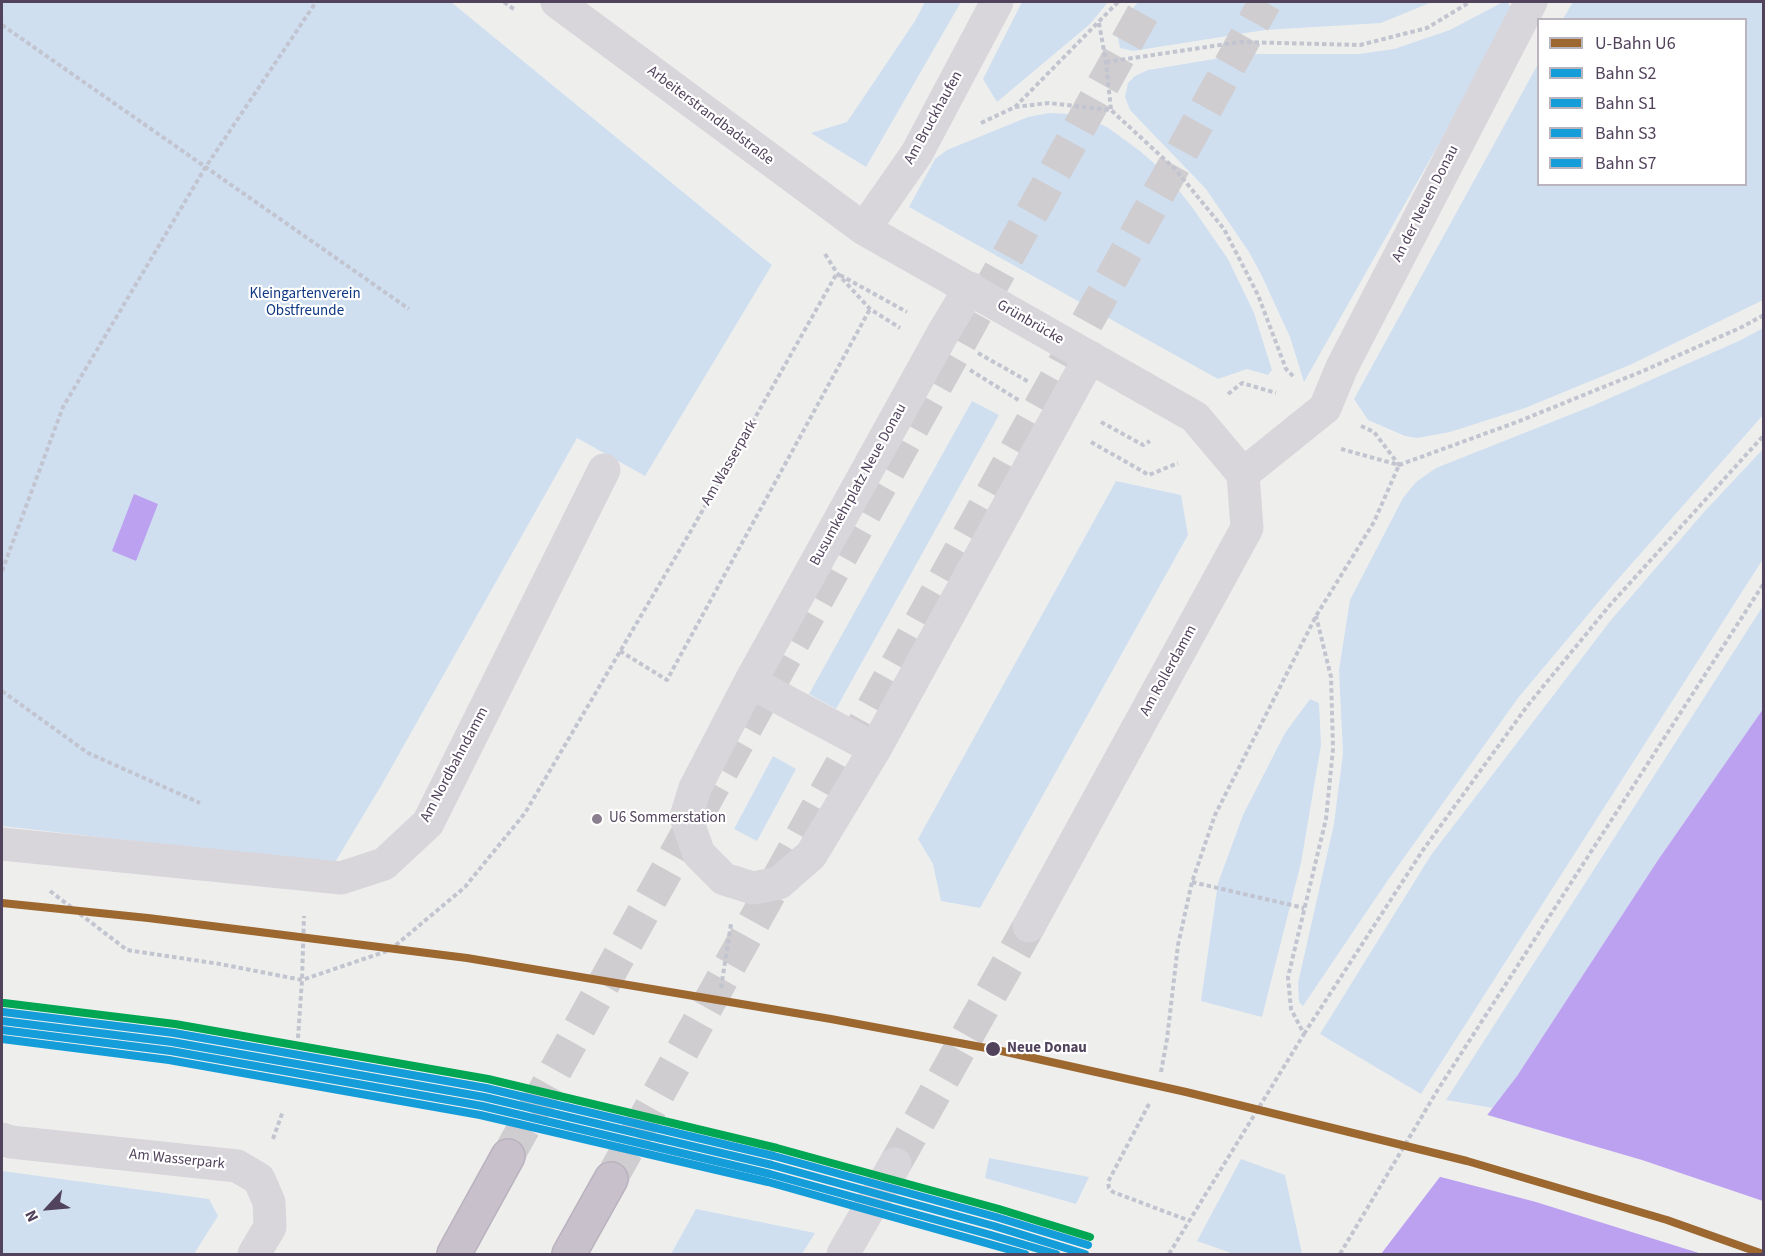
<!DOCTYPE html>
<html>
<head>
<meta charset="utf-8">
<style>
  body { margin:0 }
  #map { position:relative; width:1765px; height:1256px; overflow:hidden; background:#eeefed; font-family:"Source Sans 3",sans-serif }
  canvas { display:block }
  .frame { position:absolute; inset:0; border:3px solid #52435c; pointer-events:none }
  .legend { position:absolute; left:1537px; top:18px; width:210px; height:168px; box-sizing:border-box; background:#fff; border:2px solid #bab4be; margin:0; padding:8px 10px; list-style:none; font-size:18px; color:#52435c }
  .legend li { display:flex; align-items:center; gap:12px; height:30px }
  .legend b { width:30px; border:2px solid #bab4be }
  .north { position:absolute; left:18px; top:1178px; width:60px; height:60px; -webkit-text-stroke:4px #fff; paint-order:stroke; rotate:244deg; font-size:16px; font-weight:700; line-height:24px; text-align:center; color:#52435c }
  .north::after { content:''; display:block; margin:auto; width:21px; height:27px; background:#52435c; clip-path:polygon(50% 0,100% 100%,50% 72%,0 100%) }
</style>
</head>
<body>
<div id="map">
<canvas width="1765" height="1256"></canvas>
<div class="frame"></div>
<ul class="legend">
<li><b style="height:8px;background:#9d6830"></b>U-Bahn U6</li>
<li><b style="height:8px;background:#159dd9"></b>Bahn S2</li>
<li><b style="height:8px;background:#159dd9"></b>Bahn S1</li>
<li><b style="height:8px;background:#159dd9"></b>Bahn S3</li>
<li><b style="height:8px;background:#159dd9"></b>Bahn S7</li>
</ul>
<div class="north">N</div>
</div>
<script>
const ctx = document.querySelector('canvas').getContext('2d');
ctx.lineJoin = 'round';
function fill(path, color) {
  ctx.fillStyle = color;
  ctx.fill(path, 'evenodd');
}
function toPath(rows) {
  const path = new Path2D();
  for (const r of rows) {
    path.moveTo(r[0], r[1]);
    for (let i = 2; i < r.length; i += 2) path.lineTo(r[i], r[i + 1]);
  }
  return path;
}
function stroke(path, color, width, dash) {
  ctx.strokeStyle = color;
  ctx.lineWidth = width;
  ctx.lineCap = dash ? 'butt' : 'round';
  ctx.setLineDash(dash || []);
  ctx.stroke(path);
}
function write(font, color, halo, rows, align = 'center') {
  ctx.font = font + ' "Source Sans 3",sans-serif';
  ctx.lineWidth = 4.5;
  ctx.setLineDash([]);
  ctx.textBaseline = 'middle';
  ctx.strokeStyle = halo;
  ctx.fillStyle = color;
  for (const [text, x, y, turn = 0] of rows) {
    ctx.save();
    ctx.translate(x, y);
    ctx.rotate((+turn || 0) * Math.PI / 180);
    ctx.textAlign = isNaN(turn) ? turn : align;
    if (halo) ctx.strokeText(text, 0, 0);
    ctx.fillText(text, 0, 0);
    ctx.restore();
  }
}
fill(toPath([
  [2,2,451,2,772,265,645,476,577,438,381,786,334,864,2,826],
  [925,2,961,2,866,167,811,133,847,122,915,21],
  [1022,2,1108,2,1090,24,997,102,983,79],
  [1138,2,1432,2,1381,23,1265,30,1133,51,1120,48,1118,38,1121,23],
  [1503,2,1507,2,1514,11,1304,382,1290,337,1261,274,1249,252,1206,189,1130,110,1125,97,1128,83,1135,76,1148,70,1244,54,1359,54,1394,49,1450,30],
  [1573,2,1763,2,1763,300,1632,364,1525,408,1450,432,1417,438,1405,436,1368,420,1354,399,1538,64,1538,184,1746,184,1746,20,1563,19],
  [1049,113,1069,114,1091,120,1107,127,1140,151,1165,173,1192,207,1228,259,1254,313,1272,370,1268,375,1247,369,1218,379,909,207,935,159,947,150,1028,117],
  [1763,328,1763,415,1612,586,1518,698,1388,880,1303,1006,1299,1002,1298,983,1334,824,1343,753,1339,670,1350,600,1403,498,1416,482,1436,468,1592,406,1741,340],
  [972,401,999,415,836,709,809,694],
  [1763,449,1763,559,1421,1094,1320,1034,1431,855,1611,620,1704,512],
  [1116,481,1181,495,1188,535,980,908,941,901,933,864,918,839],
  [1763,606,1763,709,1658,860,1517,1076,1493,1108,1446,1100],
  [1310,699,1319,703,1321,745,1301,863,1262,1017,1201,1001,1218,883,1243,815,1285,733],
  [773,756,796,769,757,841,734,829],
  [989,1158,1089,1177,1076,1204,985,1178],
  [1241,1159,1285,1175,1302,1254,1234,1254,1197,1241],
  [2,1171,209,1199,218,1216,194,1254,2,1254],
  [696,1209,815,1233,802,1254,671,1254]
]), '#cfdff0');
fill(toPath([
  [134,494,158,504,136,561,112,551],
  [1763,709,1763,1254,1381,1254,1517,1076,1658,860]
]), '#bda1f1');
fill(toPath([
  [1484,1114,1642,1160,1763,1201,1763,1254,1702,1254,1536,1202,1437,1176]
]), '#eeefed');
stroke(toPath([
  [895,1164,1029,926]
]), '#cfcdd0', 33, [33, 16]);
stroke(toPath([
  [508,1156,1149,2],
  [611,1179,1265,2]
]), '#cfcdd0', 33, [33, 16]);
const highway = toPath([
  [454,1254,508,1156],
  [569,1254,611,1179]
]);
stroke(highway, '#bab2be', 36);
stroke(toPath([
  [504,2,515,10],
  [1099,23,1106,62,1111,110],
  [2,25,409,309],
  [1106,62,1240,42,1360,45,1427,28,1470,2],
  [1015,107,1049,103,1111,110,1175,169,1224,229,1258,295,1286,369,1294,377],
  [981,123,1015,107,1118,2],
  [825,254,837,273,870,309,900,328],
  [840,275,907,312],
  [978,353,1029,382],
  [970,370,1020,401],
  [1228,394,1242,383,1276,393],
  [1101,422,1143,445,1150,441],
  [1361,426,1374,432,1399,465],
  [1091,442,1149,475,1178,463],
  [1341,449,1399,465,1517,422,1643,371,1742,327,1764,315],
  [2,571,63,407,205,168,316,2],
  [620,651,667,680,870,309],
  [2,691,88,753,200,803],
  [1192,882,1304,908],
  [50,891,127,950,220,964,302,980,390,950,465,887,525,813,692,529,837,273],
  [721,988,731,924],
  [1304,1034,1423,850,1528,705,1610,605,1764,435],
  [298,1038,302,980,304,916],
  [1161,1072,1167,1039,1178,945,1192,882,1215,815,1316,616,1374,522,1399,465],
  [1149,1104,1108,1182,1109,1188,1113,1192,1190,1221],
  [273,1139,283,1111],
  [1169,1254,1304,1034,1291,1009,1288,977,1326,819,1333,749,1331,677,1316,616],
  [1340,1254,1437,1091,1764,583]
]), '#c2c4d0', 4, [4.5, 3]);
stroke(toPath([
  [557,2,864,229,1195,417,1243,474,1247,528,1029,926],
  [864,229,917,153,997,2],
  [970,288,943,333,750,682,695,788,686,817,699,854,724,879,753,888,779,883,811,855,875,749,1090,357],
  [1243,474,1325,408,1342,367,1531,2],
  [750,682,875,749],
  [2,844,341,878,384,864,428,823,604,470],
  [2,1139,11,1142,237,1166,259,1179,269,1202,270,1227,254,1254],
  [843,1254,895,1164]
]), '#d9d6db', 33);
stroke(highway, '#c8c1cc', 33);
stroke(toPath([
  [2,1021,172,1042,484,1097,772,1165,994,1226,1085,1254]
]), '#159dd9', 8);
stroke(toPath([
  [2,1030,171,1051,482,1106,770,1174,991,1235,1056,1254]
]), '#159dd9', 8);
stroke(toPath([
  [3,1012,174,1033,486,1088,774,1156,996,1217,1088,1245]
]), '#159dd9', 8);
stroke(toPath([
  [2,1039,169,1060,480,1115,768,1182,1025,1254]
]), '#159dd9', 8);
stroke(toPath([
  [4,1003,175,1024,488,1079,777,1148,999,1209,1090,1237]
]), '#00a651', 8);
stroke(toPath([
  [2,903,148,918,467,958,831,1019,997,1050,1186,1092,1467,1161,1667,1220,1763,1254]
]), '#9d6830', 8);
for (const [x, y, r, color] of [
  [597,819,6,"#897f8f"],
  [993,1049,8,"#52435c"]
]) {
  const dot = new Path2D();
  dot.arc(x, y, r, 0, 2 * Math.PI);
  ctx.fillStyle = color;
  ctx.fill(dot);
  stroke(dot, '#fff', 2);
}
write('15px', '#52435c', '#fff', [
  ["Arbeiterstrandbadstraße",710,116,37],
  ["Am Bruckhaufen",934,118,-61],
  ["An der Neuen Donau",1426,204,-63],
  ["Grünbrücke",1030,323,30],
  ["Am Wasserpark",730,463,-60],
  ["Busumkehrplatz Neue Donau",859,485,-61],
  ["Am Rollerdamm",1169,671,-61],
  ["Am Nordbahndamm",455,765,-62],
  ["Am Wasserpark",177,1160,6]
]);
write('15px', '#0e3883', '#fff', [
  ["Kleingartenverein",305,295],
  ["Obstfreunde",305,312]
]);
write('15px', '#52435c', '#fff', [
  ["U6 Sommerstation",609,819]
], 'left');
write('bold 15px', '#52435c', '#fff', [
  ["Neue Donau",1007,1049]
], 'left');
</script>
</body>
</html>
